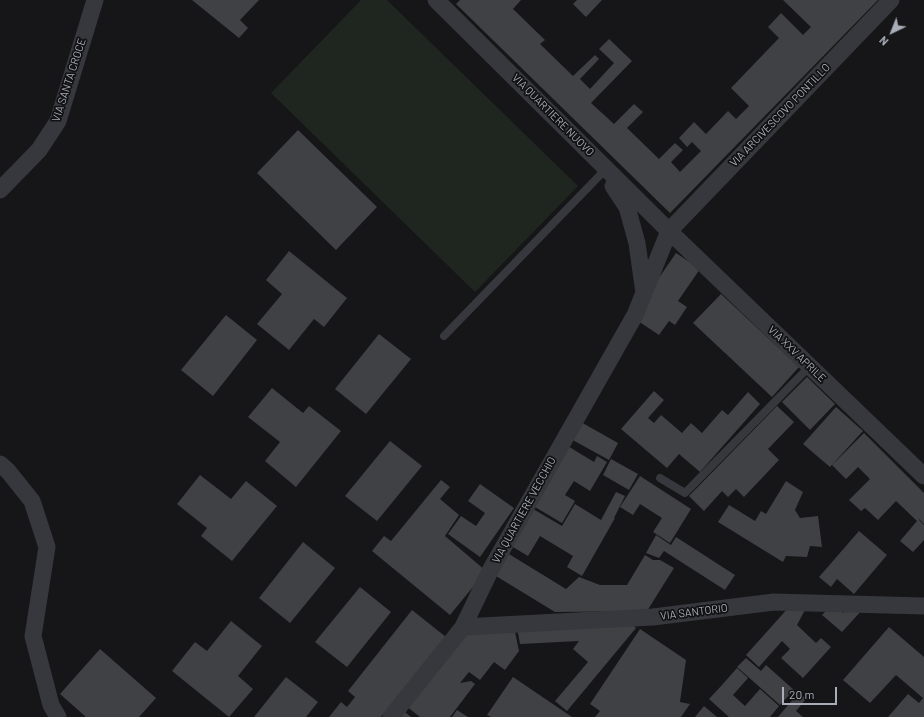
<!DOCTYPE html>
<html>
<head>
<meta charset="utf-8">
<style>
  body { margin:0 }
  #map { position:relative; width:924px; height:717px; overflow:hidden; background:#161618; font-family:Barlow,sans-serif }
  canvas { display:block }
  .north { position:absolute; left:872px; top:12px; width:40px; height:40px; -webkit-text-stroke:3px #111113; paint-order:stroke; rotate:223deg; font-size:11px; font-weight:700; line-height:16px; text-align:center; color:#a8adb8 }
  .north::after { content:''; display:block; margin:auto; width:14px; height:18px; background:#a8adb8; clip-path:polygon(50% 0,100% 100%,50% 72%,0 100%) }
  .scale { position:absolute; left:782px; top:687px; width:55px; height:18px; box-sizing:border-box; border:2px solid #a8adb8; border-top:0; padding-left:5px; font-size:12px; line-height:14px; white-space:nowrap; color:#a8adb8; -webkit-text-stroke:3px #111113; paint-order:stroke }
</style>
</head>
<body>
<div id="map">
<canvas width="924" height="717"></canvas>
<div class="north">N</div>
<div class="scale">20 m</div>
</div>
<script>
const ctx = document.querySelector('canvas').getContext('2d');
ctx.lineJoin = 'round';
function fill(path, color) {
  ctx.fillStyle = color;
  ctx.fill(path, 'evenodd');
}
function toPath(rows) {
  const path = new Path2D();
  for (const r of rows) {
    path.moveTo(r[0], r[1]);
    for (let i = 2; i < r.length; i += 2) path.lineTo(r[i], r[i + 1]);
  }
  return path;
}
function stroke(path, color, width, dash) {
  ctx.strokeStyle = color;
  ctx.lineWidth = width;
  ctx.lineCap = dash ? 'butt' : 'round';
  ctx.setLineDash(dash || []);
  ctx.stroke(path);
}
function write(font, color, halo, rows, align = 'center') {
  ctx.font = font + ' Barlow,sans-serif';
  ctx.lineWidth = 3.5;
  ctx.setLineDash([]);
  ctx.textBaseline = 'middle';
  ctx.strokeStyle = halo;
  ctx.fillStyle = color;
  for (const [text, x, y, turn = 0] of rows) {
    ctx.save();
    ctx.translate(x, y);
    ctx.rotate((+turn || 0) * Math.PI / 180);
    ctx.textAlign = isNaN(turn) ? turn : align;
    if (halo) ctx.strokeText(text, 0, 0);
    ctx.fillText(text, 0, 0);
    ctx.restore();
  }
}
fill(toPath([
  [361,0,387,0,578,186,475,292,271,93]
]), '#1e261f');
fill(toPath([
  [192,0,259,0,240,20,248,28,239,38],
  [460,0,521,0,513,9,545,40,540,44,573,76,595,55,599,59,580,79,590,89,614,63,599,49,609,39,632,61,591,103,614,124,634,104,643,112,627,128,659,159,675,143,683,150,671,162,680,172,701,151,692,142,687,147,679,138,694,122,706,134,728,111,736,119,749,106,731,88,779,38,768,27,781,13,803,35,811,27,783,0,878,0,670,213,456,4],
  [577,0,602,0,586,17,573,4],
  [298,130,377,207,336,250,257,173],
  [289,251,347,298,324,327,314,319,289,350,257,324,282,294,266,280],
  [676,253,700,269,678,301,687,307,675,325,669,321,659,335,632,317],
  [721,294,799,367,772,397,693,323],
  [226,315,257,340,213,396,181,370],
  [379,334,411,359,366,414,335,389],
  [807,377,835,404,810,430,782,402],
  [272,388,303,413,309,406,341,431,296,487,265,461,280,442,248,417],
  [654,391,664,400,648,418,654,423,661,415,682,433,691,423,702,433,722,410,728,415,748,392,760,404,700,472,679,454,667,468,621,429],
  [777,406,794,422,768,449,779,460,744,497,736,489,728,497,722,491,704,511,689,496],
  [836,407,863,431,830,467,803,444],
  [579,421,618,443,609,460,569,438],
  [864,433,924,493,924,524,919,519,919,520,924,525,924,540,913,552,900,541,917,521,896,501,878,520,865,508,861,511,849,500,870,479,858,467,846,479,832,465],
  [390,441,422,466,377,521,345,496],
  [566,445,594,462,597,456,607,462,590,491,574,481,565,495,575,501,562,523,530,504],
  [611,459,638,474,629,490,603,475],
  [200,475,231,499,246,481,277,506,232,561,201,536,207,528,177,504],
  [640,476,691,509,670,543,653,532,662,518,640,504,633,515,620,507],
  [441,480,450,487,440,499,459,515,445,536,486,571,450,615,372,551,384,536,391,541],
  [786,481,803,492,795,510,800,518,818,516,822,547,810,546,807,557,786,556,783,562,718,522,729,505,755,521,761,511,766,514],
  [480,484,514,508,480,557,448,534,461,516,476,526,485,513,468,501],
  [616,492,625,496,614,518,615,518,582,576,567,567,573,556,540,536,528,556,506,543,528,506,562,526,575,504,601,520],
  [859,531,887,555,854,594,837,579,831,587,819,577],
  [656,535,671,545,676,537,735,575,725,590,664,551,659,558,646,553],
  [303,542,335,568,290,623,259,598],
  [504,551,566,589,579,577,600,585,627,585,645,555,653,560,660,560,674,568,647,611,555,612,491,573],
  [360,587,391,612,347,667,315,642],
  [833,604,843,613,851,607,864,608,842,632,822,615],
  [789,607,805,610,797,625,816,643,821,638,831,647,803,678,781,658,790,649,782,641,759,667,746,655],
  [412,610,446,637,381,717,329,717,341,702,347,707,355,697,348,691],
  [626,620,636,628,567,711,555,701,588,662,573,649,579,641,520,644,517,627],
  [231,621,262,646,238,676,253,689,229,717,172,671,195,642,207,651],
  [514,627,519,651,505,670,494,662,480,680,469,672,460,683,471,681,475,684,450,717,420,717,406,706,464,633],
  [889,627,924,657,924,717,888,717,908,694,919,703,923,698,896,675,870,703,843,680],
  [640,629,686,660,680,702,690,704,681,717,595,717,600,711,590,704],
  [100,649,156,698,139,717,86,717,60,694],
  [746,658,761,671,766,665,794,690,780,705,737,667],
  [737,668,748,678,733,695,722,685],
  [286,677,318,702,306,717,254,717],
  [513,677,572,717,491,717,487,715],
  [722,685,745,706,760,689,779,706,770,717,729,717,709,699],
  [799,692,806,699,796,711,803,717,778,717],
  [704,706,717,717,695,717],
  [457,710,468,717,452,717],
  [405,712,411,717,400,717]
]), '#404145');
stroke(toPath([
  [444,336,604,171],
  [660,478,685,493,810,366]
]), '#37383d', 8);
stroke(toPath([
  [436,0,669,231,924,476],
  [613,186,627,207,637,243,644,293],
  [0,190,39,150,58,121,95,0],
  [0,464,8,471,32,501,47,547,33,636,51,705,58,717],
  [463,627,653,617,774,602,924,606],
  [391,717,463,627,491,569,635,315,669,231,891,0]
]), '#37383d', 17);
write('11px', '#a8adb8', '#111113', [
  ["VIA SANTA CROCE",69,80,-72],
  ["VIA QUARTIERE NUOVO",553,115,45],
  ["VIA ARCIVESCOVO PONTILLO",780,115,-46],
  ["VIA XXV APRILE",797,354,44],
  ["VIA QUARTIERE VECCHIO",524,510,-61],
  ["VIA SANTORIO",694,612,-7]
]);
</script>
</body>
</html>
